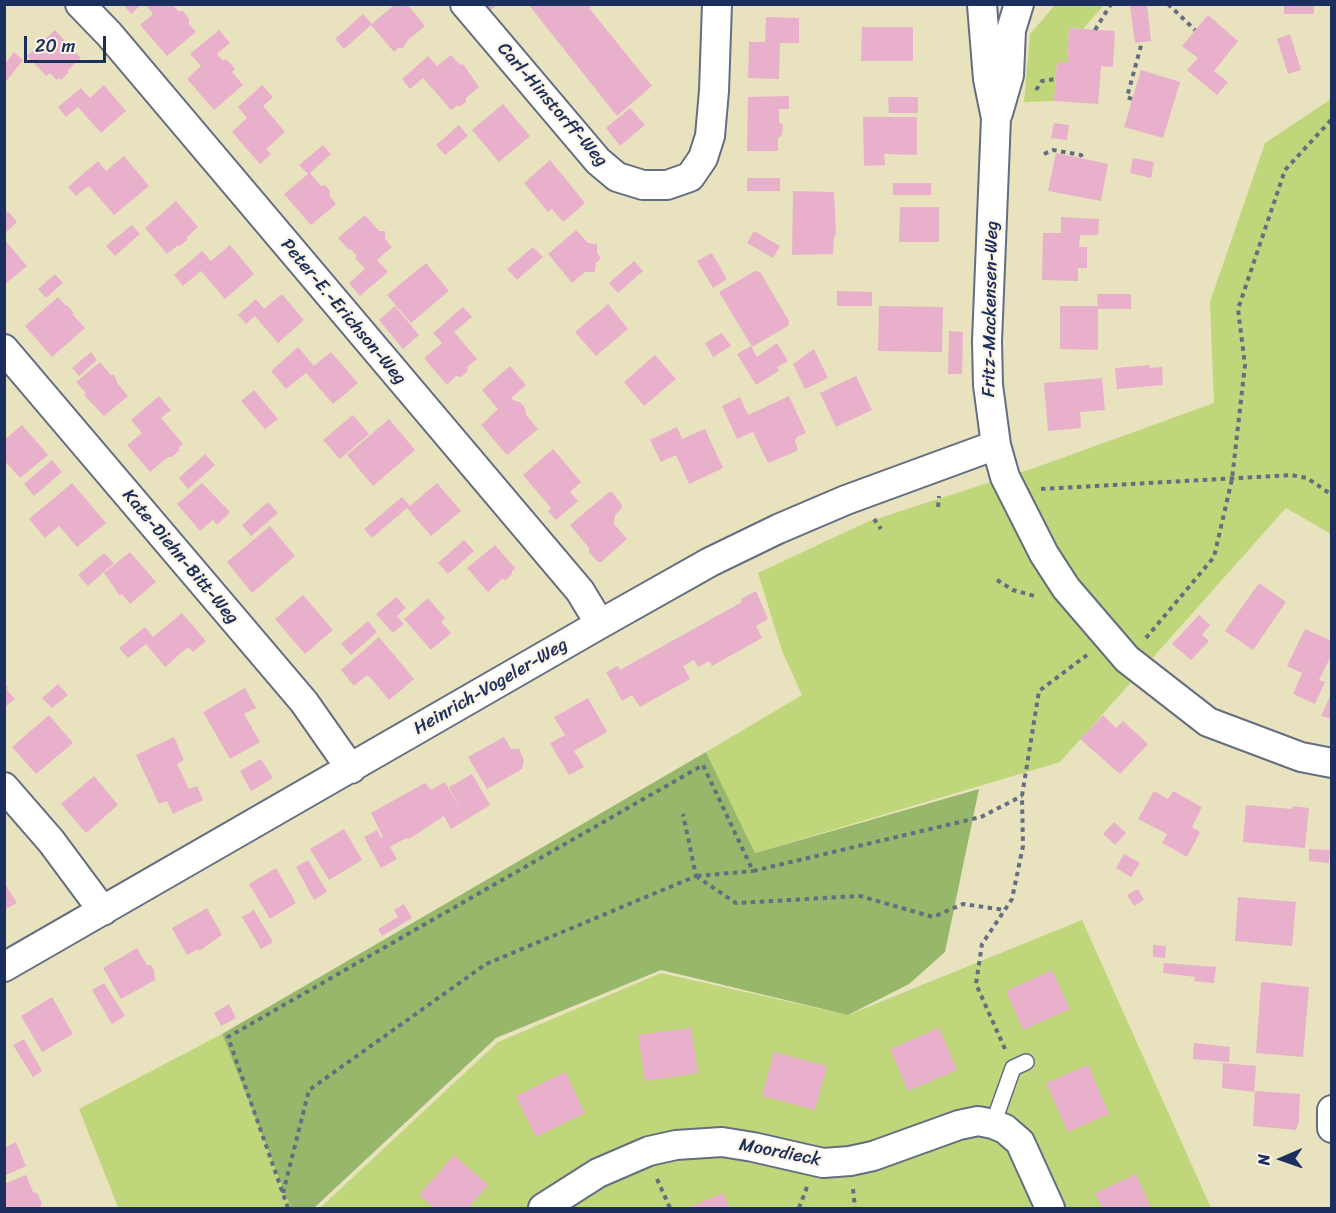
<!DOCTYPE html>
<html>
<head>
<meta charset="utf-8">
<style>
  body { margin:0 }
  #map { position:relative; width:1336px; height:1213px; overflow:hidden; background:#e9e2bf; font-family:Sriracha,sans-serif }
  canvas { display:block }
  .frame { position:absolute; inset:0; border:6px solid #1b2f5e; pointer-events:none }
  .north { position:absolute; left:1252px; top:1129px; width:60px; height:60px; -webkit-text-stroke:4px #fcf5e5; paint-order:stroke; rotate:268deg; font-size:16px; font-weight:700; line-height:24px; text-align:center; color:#1b2f5e }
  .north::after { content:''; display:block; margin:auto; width:21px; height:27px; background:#1b2f5e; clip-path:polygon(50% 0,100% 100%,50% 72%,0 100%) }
  .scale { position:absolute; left:24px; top:36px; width:82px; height:27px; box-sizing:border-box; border:3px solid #1b2f5e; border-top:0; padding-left:8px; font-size:18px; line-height:21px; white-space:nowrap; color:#1b2f5e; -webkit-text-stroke:4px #fcf5e5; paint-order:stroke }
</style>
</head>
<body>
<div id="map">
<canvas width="1336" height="1213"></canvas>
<div class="frame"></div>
<div class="north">N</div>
<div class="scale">20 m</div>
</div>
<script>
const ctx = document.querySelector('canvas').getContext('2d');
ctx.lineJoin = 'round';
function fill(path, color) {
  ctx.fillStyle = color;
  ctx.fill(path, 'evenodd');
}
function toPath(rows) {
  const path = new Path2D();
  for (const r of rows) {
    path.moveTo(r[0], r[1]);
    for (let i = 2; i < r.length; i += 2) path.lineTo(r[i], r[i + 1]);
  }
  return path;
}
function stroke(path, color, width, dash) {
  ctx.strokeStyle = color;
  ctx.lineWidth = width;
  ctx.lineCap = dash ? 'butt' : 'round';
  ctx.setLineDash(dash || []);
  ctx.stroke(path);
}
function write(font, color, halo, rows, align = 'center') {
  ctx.font = font + ' Sriracha,sans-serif';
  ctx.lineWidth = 4.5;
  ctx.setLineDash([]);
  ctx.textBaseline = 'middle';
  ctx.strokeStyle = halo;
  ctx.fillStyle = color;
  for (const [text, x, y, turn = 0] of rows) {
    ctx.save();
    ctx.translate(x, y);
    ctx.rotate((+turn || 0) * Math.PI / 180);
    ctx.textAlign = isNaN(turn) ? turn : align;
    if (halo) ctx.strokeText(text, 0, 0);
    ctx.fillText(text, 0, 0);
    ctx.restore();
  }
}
fill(toPath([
  [1055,5,1104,5,1083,29,1069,28,1067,63,1057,63,1054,101,1024,102,1030,34],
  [1331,99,1331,534,1286,508,1060,762,755,853,706,752,802,695,782,651,758,573,867,522,1037,467,1214,403,1210,302,1265,143],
  [1082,920,1211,1208,320,1208,498,1042,661,973,848,1015],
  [222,1034,291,1208,116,1208,118,1207,79,1109]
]), '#bfd67a');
fill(toPath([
  [706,752,755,853,979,789,945,952,909,984,848,1015,661,970,496,1038,314,1208,291,1208,222,1034]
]), '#97b76a');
fill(toPath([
  [123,4,142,4,131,14],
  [145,4,172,4,178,11,183,11,189,19,189,24,196,32,167,56,140,25,153,14],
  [395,4,407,4,425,26,408,40,403,48,398,48,394,52,371,25,344,49,335,39,363,14,372,24],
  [478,4,498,4,486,14],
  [528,4,589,4,591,7,589,8,652,86,617,116],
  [1147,4,1151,41,1135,43,1130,6],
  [1284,4,1314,4,1314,14,1284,14],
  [1208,15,1238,41,1214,71,1228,82,1217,95,1187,70,1198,58,1182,46],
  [766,17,799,18,799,43,780,43,779,79,748,78,749,42,765,42],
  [862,27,913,27,913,61,861,61],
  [1069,28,1115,31,1113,67,1101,66,1098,104,1054,101,1057,62,1067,63],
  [55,30,81,58,67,71,69,72,61,80,59,78,57,80,50,73,46,76,27,56],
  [219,30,230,43,217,54,223,61,226,59,235,69,232,72,243,85,214,110,187,79,201,66,190,54],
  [1290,34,1301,70,1288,74,1277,39],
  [14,52,23,60,4,84,4,65],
  [451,55,460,65,463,64,479,87,466,98,466,102,461,106,457,106,451,110,423,78,410,89,402,79,428,56,437,66],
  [1141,70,1180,82,1163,138,1124,127],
  [104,85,126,111,101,133,78,107,66,117,58,107,81,88,90,98],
  [262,85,273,97,263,106,285,132,266,149,271,154,260,164,232,132,247,118,238,107],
  [789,96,789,109,779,109,779,122,783,125,782,135,778,138,778,151,747,151,748,97],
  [888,97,918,97,918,113,889,113],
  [503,104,530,136,499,162,472,130],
  [630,108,645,125,620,146,606,128],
  [863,117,917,117,917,155,884,154,885,165,864,166],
  [1054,123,1069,125,1067,140,1051,138],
  [459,125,468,136,445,155,436,145],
  [323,145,331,154,310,173,321,186,325,185,330,191,329,195,336,204,311,225,284,194,308,174,299,165],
  [1056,153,1108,164,1101,201,1048,191],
  [124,156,149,186,114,215,89,186,76,196,68,187,98,161,106,171],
  [1133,158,1154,162,1151,178,1130,173],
  [550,160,585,203,563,222,552,209,548,212,524,183],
  [747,178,780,178,780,191,747,191],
  [893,183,931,183,931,195,893,195],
  [793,191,834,192,836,234,834,237,833,254,792,255],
  [176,201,198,227,187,237,187,240,181,245,177,246,167,254,145,228],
  [900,207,939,207,939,242,899,242],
  [8,211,17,222,4,234,4,215],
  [365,215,379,231,385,231,385,239,392,247,377,260,388,272,360,296,349,283,365,269,355,258,357,256,351,249,349,250,338,238],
  [1061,217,1099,219,1098,235,1080,235,1079,247,1087,247,1087,268,1078,268,1078,281,1042,280,1043,233,1061,233],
  [132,225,140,234,115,256,106,246],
  [576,230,588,243,597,244,597,253,601,258,596,263,595,272,585,272,572,283,548,254],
  [754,231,780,246,773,258,747,243],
  [4,239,27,266,4,285],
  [230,245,254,274,225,299,201,271,183,286,174,275,202,251,211,261],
  [533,247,543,257,517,280,507,269],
  [712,253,727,279,713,288,697,261],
  [634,261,643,271,618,293,609,283],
  [426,263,449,291,411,323,387,295],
  [755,271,760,272,789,321,788,326,752,347,719,292],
  [55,274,63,283,46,298,38,289],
  [837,291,872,292,872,306,837,306],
  [282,294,304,320,278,343,255,316,246,324,238,315,256,299,264,309],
  [1097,294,1131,294,1131,309,1098,309,1098,350,1060,349,1060,306,1098,306],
  [58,297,66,306,67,305,74,313,72,314,85,328,52,357,25,326],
  [608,304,628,329,596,356,575,332],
  [395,306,419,335,403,349,379,320],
  [879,306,943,307,942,352,878,351],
  [463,307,472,317,454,332,477,359,467,367,468,371,461,377,456,376,447,385,424,358,442,343,433,333],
  [949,331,963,332,962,374,948,374],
  [722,333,731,346,713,357,705,343],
  [777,343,788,361,777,367,779,371,756,385,737,354,751,346,757,357],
  [298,347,314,366,331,352,358,383,333,404,306,373,286,389,271,371],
  [814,349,828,378,805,389,793,364],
  [91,352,97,360,79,376,72,368],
  [655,355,676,379,644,406,624,382],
  [100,362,111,375,114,375,118,384,128,396,104,416,84,395,86,393,76,382],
  [1149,365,1150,368,1162,367,1163,385,1117,389,1115,368],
  [510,366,526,385,511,398,515,401,520,402,525,408,526,415,538,429,507,455,481,425,498,409,482,390],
  [856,376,872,410,836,427,820,393],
  [1102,378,1105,410,1080,412,1081,428,1048,431,1044,383],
  [254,390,278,419,265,429,241,401],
  [159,396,171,410,161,418,183,444,179,447,179,451,172,457,168,457,150,472,127,445,142,433,131,420],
  [789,396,806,433,797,437,795,442,798,449,795,452,768,463,753,432,737,439,722,406,740,397,748,415],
  [353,415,369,434,340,459,323,440],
  [389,419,415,450,373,486,347,455],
  [22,425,48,455,20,478,4,460,4,440],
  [677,427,682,439,705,429,723,468,689,484,676,455,661,462,650,440],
  [553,449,581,482,570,492,578,501,556,520,548,511,551,508,523,475],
  [205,454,215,465,188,489,179,478],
  [52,460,62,472,34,496,24,484],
  [72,483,106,523,77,547,59,526,45,538,29,519],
  [202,483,230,512,217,525,213,520,200,531,177,504],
  [437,483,461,511,431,536,407,508,372,538,364,529,402,497,410,506],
  [612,492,622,505,621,509,615,515,614,524,627,539,601,562,598,562,589,552,589,548,570,525,608,493],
  [268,502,278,513,251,536,242,525],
  [270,526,295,556,252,593,227,562],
  [464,540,474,551,448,574,438,563],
  [495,545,515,568,512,571,512,574,506,580,502,579,488,592,467,568],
  [130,552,156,582,130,604,122,594,120,596,104,573],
  [104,553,114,563,88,586,78,575],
  [1259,583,1286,602,1253,650,1225,631],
  [756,591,768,619,756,626,762,638,712,666,709,661,698,667,694,660,683,666,690,679,640,707,632,695,622,701,606,672,618,666,620,670,742,602,741,599],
  [303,595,333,630,305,654,275,619],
  [396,597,406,608,397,616,404,624,393,633,376,614],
  [428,598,445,618,441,622,451,633,431,650,404,619],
  [182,613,206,641,193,652,188,647,165,667,146,644,128,658,119,648,145,627,153,637],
  [1199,615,1210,625,1202,635,1209,641,1191,660,1172,644],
  [368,621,377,632,351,655,341,644],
  [1305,629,1332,641,1332,654,1319,680,1325,682,1315,704,1293,694,1302,673,1287,666],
  [379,637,414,679,389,700,369,676,366,676,354,686,341,670],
  [4,683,8,688,6,689,15,699,4,708],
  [58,684,68,695,52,708,42,698],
  [245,688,256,708,244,714,260,742,230,759,203,712],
  [1332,692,1332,719,1321,716],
  [588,698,607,732,574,751,584,767,569,775,550,743,565,735,554,717],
  [49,715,73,743,36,774,12,747],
  [1103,715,1116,728,1123,721,1148,744,1120,774,1080,739],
  [174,737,184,760,177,764,189,789,197,786,203,800,173,814,167,801,159,804,136,755],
  [504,737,511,749,519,749,524,760,522,769,487,789,468,757],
  [261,759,273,778,251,791,240,771],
  [472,774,490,805,451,829,444,816,409,839,406,838,390,847,397,859,381,868,364,837,377,830,381,838,383,837,371,813,425,783,431,790,445,782,462,812,449,787],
  [94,776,118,805,86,833,61,804],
  [1154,791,1168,799,1173,791,1202,807,1192,827,1200,832,1187,857,1162,843,1167,834,1138,819],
  [1246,805,1292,809,1293,806,1309,808,1305,848,1243,842],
  [1114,822,1126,833,1115,845,1103,834],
  [344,829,362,860,329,880,310,849],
  [1309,849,1330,850,1329,863,1309,861],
  [1124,854,1140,863,1131,877,1116,868],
  [308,860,327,892,314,900,296,867],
  [276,868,296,903,270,919,249,884],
  [4,882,17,903,4,910],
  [1138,889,1144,900,1134,906,1127,895],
  [1238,897,1296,902,1292,946,1235,941],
  [404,904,412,918,382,936,378,929,398,917,394,910],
  [207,908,222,935,199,951,198,949,187,955,172,928],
  [254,910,273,942,261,949,242,917],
  [1153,945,1166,946,1165,958,1153,957],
  [137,948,147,965,151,965,154,971,155,980,121,999,103,968],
  [1164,963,1216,967,1214,983,1194,981,1195,977,1163,973],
  [1052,970,1070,1009,1023,1030,1006,991],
  [1261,982,1309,987,1303,1057,1256,1053],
  [104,983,125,1016,112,1024,92,990],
  [52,997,73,1034,42,1052,21,1016],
  [229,1004,236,1018,221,1026,214,1013],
  [691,1028,698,1073,645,1081,638,1035],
  [939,1028,957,1070,908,1091,890,1049],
  [24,1039,42,1071,33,1077,13,1045],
  [1194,1043,1230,1047,1229,1062,1193,1059],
  [774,1052,827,1066,815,1110,762,1096],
  [1223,1063,1256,1066,1254,1092,1222,1088],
  [1088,1065,1109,1114,1068,1132,1046,1083],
  [565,1072,585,1113,536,1137,516,1096],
  [1255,1091,1300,1094,1299,1122,1296,1130,1253,1126],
  [16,1142,26,1166,4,1176,4,1148],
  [454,1155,488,1185,468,1208,434,1208,419,1195],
  [1136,1174,1151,1208,1102,1208,1095,1193],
  [26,1175,33,1192,37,1193,42,1203,40,1208,4,1208,4,1184],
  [723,1193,729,1208,688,1208]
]), '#e8b0cb');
const service = toPath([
  [993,1124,1013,1068,1026,1062]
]);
const minor = toPath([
  [80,4,109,34,580,591,600,624],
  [465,4,598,161,617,177,643,185,667,185,690,177,703,158,710,136,714,91,717,4],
  [982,5,988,79,996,118,987,341,988,385,996,445,1005,477,1044,554,1066,588,1127,659,1208,722,1301,757,1332,763],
  [998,113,1009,75,1011,30,1019,4],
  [4,349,304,702,351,769],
  [4,787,51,841,103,911],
  [4,967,600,624,710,562,778,529,846,500,996,445],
  [1332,1110,1332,1128],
  [543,1208,598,1173,649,1151,676,1145,722,1142,753,1147,823,1163,850,1161,873,1156,959,1125,978,1121,993,1124,1005,1129,1020,1142,1050,1208]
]);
stroke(service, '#636e80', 18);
stroke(minor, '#636e80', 32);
stroke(toPath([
  [1168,4,1195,30],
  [1095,30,1111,4],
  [1036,90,1042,81,1056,79],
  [1132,99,1127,97,1142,42],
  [1044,154,1053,150,1081,155,1083,159],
  [1041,489,1291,475,1307,478,1332,495],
  [938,507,939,496],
  [874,519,881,529],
  [997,580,1013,590,1038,597],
  [1146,638,1214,557,1232,479,1245,365,1238,309,1285,170,1332,119],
  [696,876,736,903,860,896,933,917,963,904,1005,910],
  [697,876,753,871],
  [1005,1049,976,984,982,944,1012,899,1023,846,1022,796,1039,691,1087,655],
  [657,1179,670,1208],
  [853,1189,855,1208],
  [283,1193,309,1090,486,964,696,876,683,814],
  [288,1208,228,1037,703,765,753,871,981,817,1022,796],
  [799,1208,807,1187]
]), '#636e80', 4, [4.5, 4.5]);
stroke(service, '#fff', 15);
stroke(minor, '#fff', 28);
write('18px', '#1b2f5e', '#fcf5e5', [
  ["Carl-Hinstorff-Weg",552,105,49],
  ["Fritz-Mackensen-Weg",991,309,-89],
  ["Peter-E.-Erichson-Weg",343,312,50],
  ["Kate-Diehn-Bitt-Weg",180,557,50],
  ["Heinrich-Vogeler-Weg",491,687,-30],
  ["Moordieck",780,1153,11]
]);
</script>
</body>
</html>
